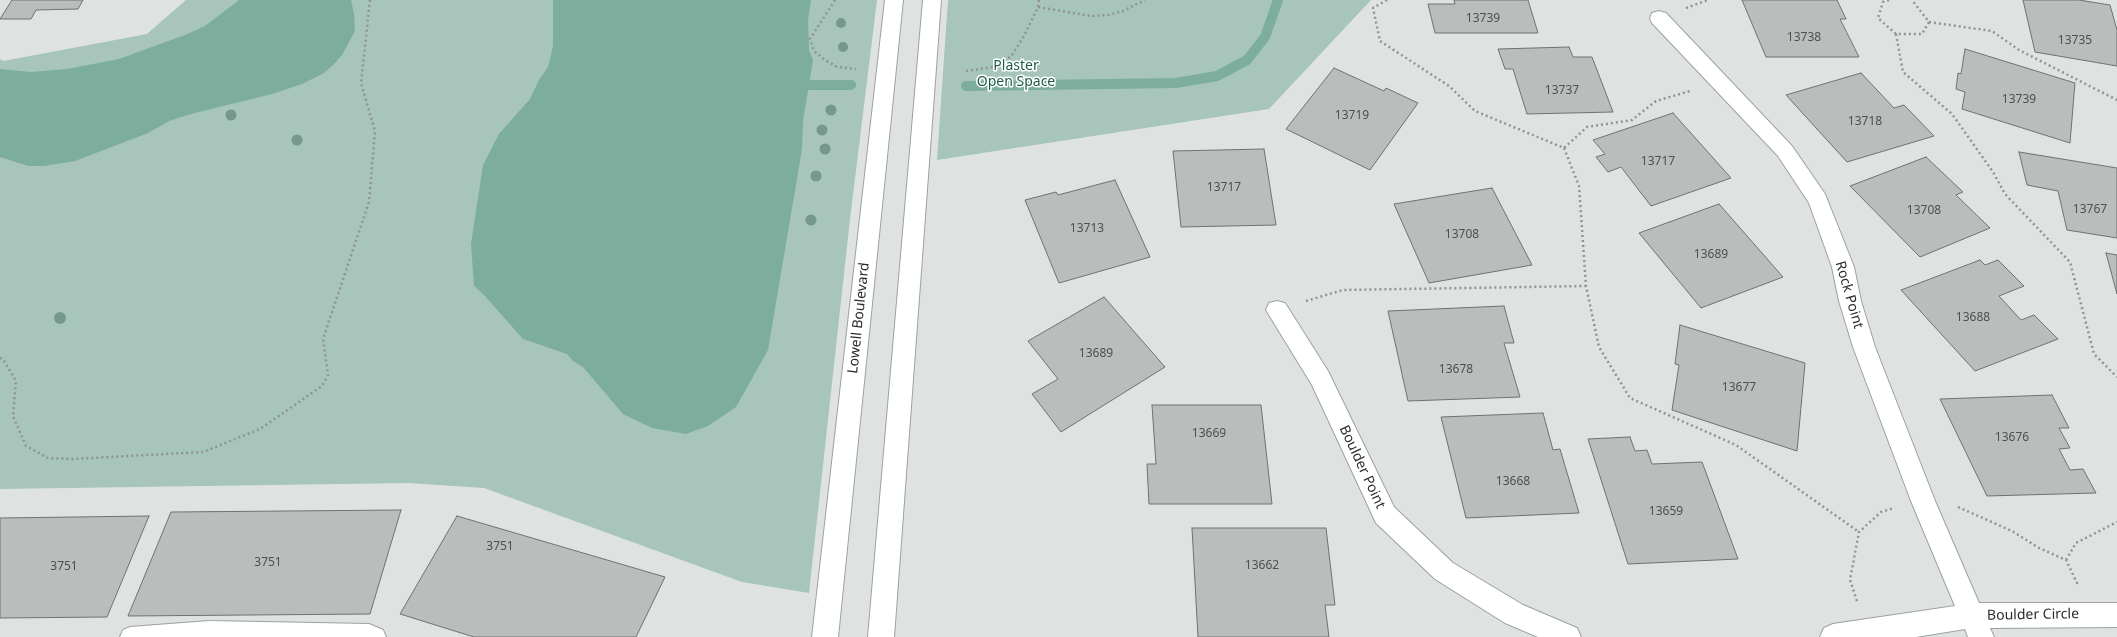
<!DOCTYPE html>
<html>
<head>
<meta charset="utf-8">
<style>
  body { margin:0 }
  canvas { display:block; background:#dee3e1 }
</style>
</head>
<body>
<canvas width="2117" height="637"></canvas>
<script>
const ctx = document.querySelector('canvas').getContext('2d');
ctx.lineJoin = 'round';
function fill(path, color) {
  ctx.fillStyle = color;
  ctx.fill(path, 'evenodd');
}
function toPath(rows) {
  const path = new Path2D();
  for (const r of rows) {
    path.moveTo(r[0], r[1]);
    for (let i = 2; i < r.length; i += 2) path.lineTo(r[i], r[i + 1]);
  }
  return path;
}
function stroke(path, color, width, dash) {
  ctx.strokeStyle = color;
  ctx.lineWidth = width;
  ctx.lineCap = dash ? 'butt' : 'round';
  ctx.setLineDash(dash || []);
  ctx.stroke(path);
}
function write(font, color, halo, rows, align = 'center') {
  ctx.font = font + ' "Noto Sans",sans-serif';
  ctx.lineWidth = 3;
  ctx.setLineDash([]);
  ctx.textBaseline = 'middle';
  ctx.strokeStyle = halo;
  ctx.fillStyle = color;
  for (const [text, x, y, turn = 0] of rows) {
    ctx.save();
    ctx.translate(x, y);
    ctx.rotate((+turn || 0) * Math.PI / 180);
    ctx.textAlign = isNaN(turn) ? turn : align;
    if (halo) ctx.strokeText(text, 0, 0);
    ctx.fillText(text, 0, 0);
    ctx.restore();
  }
}
fill(toPath([
  [186,0,877,0,850,219,809,593,742,582,484,488,408,483,0,489,0,59,3,61,147,34],
  [948,0,1371,0,1269,109,937,160]
]), '#a7c5ba');
fill(toPath([
  [239,0,351,0,354,14,355,31,342,55,335,63,324,73,302,84,272,94,191,114,169,121,148,133,75,161,44,166,28,166,0,157,0,69,31,72,67,69,119,59,185,35,205,26],
  [553,0,811,0,808,20,809,50,813,60,803,121,802,149,768,350,736,407,708,426,686,434,652,428,623,414,583,367,573,361,567,354,523,339,485,296,474,286,471,244,483,165,499,134,530,99,539,80,548,67,553,46]
]), '#7dad9c');
stroke(toPath([
  [810,85,851,85],
  [966,86,1176,83,1217,76,1247,60,1265,37,1278,0]
]), '#7dad9c', 10);
const building = toPath([
  [12,0,83,0,78,9,36,10,31,19,0,19,12,0],
  [1454,0,1528,0,1538,33,1435,33,1428,4,1455,4,1454,0],
  [1742,0,1837,0,1846,19,1840,19,1859,57,1766,57,1742,0],
  [2023,0,2079,0,2110,5,2117,30,2117,66,2035,52,2023,0],
  [1569,47,1573,57,1592,57,1613,112,1527,114,1513,69,1505,69,1498,49,1569,47],
  [1965,49,2075,83,2070,143,1962,109,1965,92,1956,89,1958,73,1961,74,1965,49],
  [1334,68,1384,91,1386,88,1418,103,1370,170,1286,129,1334,68],
  [1861,73,1894,108,1904,105,1934,136,1847,162,1786,95,1861,73],
  [1673,113,1731,178,1651,206,1621,167,1608,172,1596,157,1605,154,1593,140,1673,113],
  [1264,149,1276,225,1181,227,1173,151,1264,149],
  [2019,152,2117,168,2117,238,2067,230,2058,191,2027,185,2019,152],
  [1926,157,1963,192,1956,195,1990,228,1920,257,1850,186,1926,157],
  [1115,180,1150,257,1059,283,1025,200,1056,192,1058,195,1115,180],
  [1492,188,1532,265,1429,283,1394,204,1492,188],
  [1719,204,1783,277,1701,308,1639,233,1719,204],
  [2106,253,2117,255,2117,294,2106,253],
  [1980,260,1985,265,1998,260,2024,286,1999,296,2021,320,2034,315,2058,339,1975,371,1901,290,1980,260],
  [1104,297,1165,367,1061,432,1032,394,1058,379,1028,341,1104,297],
  [1504,306,1514,343,1504,343,1520,397,1408,401,1388,311,1504,306],
  [1680,325,1805,363,1797,451,1672,410,1679,365,1675,364,1680,325],
  [2052,395,2069,428,2059,428,2070,448,2059,449,2070,470,2083,469,2096,493,1987,496,1940,399,2052,395],
  [1152,405,1261,405,1272,504,1149,504,1147,464,1156,464,1152,405],
  [1543,413,1553,450,1560,449,1579,513,1466,518,1441,417,1543,413],
  [1630,437,1635,451,1647,450,1652,464,1702,462,1738,559,1628,564,1588,439,1630,437],
  [401,510,370,614,128,616,171,512,401,510],
  [149,516,107,617,0,618,0,518,149,516],
  [457,516,665,577,636,637,474,637,400,614,457,516],
  [1192,528,1326,528,1335,605,1325,605,1329,637,1198,637,1192,528]
]);
fill(building, '#b9bdbc');
stroke(building, '#6e7270', 1);
const service = toPath([
  [209,621,369,624,383,630,386,637,120,637,123,630,130,627,209,621]
]);
const minor = toPath([
  [1659,11,1666,13,1792,146,1825,194,1854,267,1861,301,1875,347,1935,501,1979,603,2117,603,2117,627,1990,628,1994,637,1968,637,1965,629,1916,637,1820,637,1824,628,1833,624,1955,606,1911,501,1853,347,1839,301,1832,267,1809,203,1778,156,1652,23,1650,18,1652,13,1659,11],
  [1277,301,1285,303,1328,371,1394,507,1453,563,1523,605,1577,628,1581,637,1538,637,1505,623,1435,579,1376,523,1312,385,1266,310,1269,303,1277,301]
]);
const secondary = toPath([
  [885,0,903,0,838,637,812,637,885,0],
  [923,0,941,0,894,637,868,637,923,0]
]);
stroke(service, '#9da19f', 2);
stroke(minor, '#9da19f', 2);
stroke(secondary, '#9da19f', 2);
stroke(toPath([
  [835,0,810,39,814,51,825,60,837,67,856,69],
  [1387,0,1373,8,1380,41,1449,86,1475,111,1564,148,1587,127,1632,120,1656,101,1690,91],
  [1889,0,1883,2,1878,18,1896,34,1922,34,1929,22,1912,0],
  [1038,7,1039,0],
  [1686,8,1708,0],
  [1929,22,1992,31,2019,50,2117,100],
  [1896,34,1903,72,1952,114,1993,172,2005,194,2070,262,2094,354,2117,377],
  [966,71,992,67,1003,63,1012,55,1024,36,1038,7,1091,16,1108,15,1123,11,1145,0],
  [1564,148,1579,186,1586,286,1599,347,1630,398,1736,445,1859,532],
  [1306,301,1343,290,1586,286],
  [0,358,3,359,16,381,13,416,26,446,48,458,73,459,203,452,260,429,322,386,328,375,323,339,369,202,375,131,361,83,370,0],
  [1958,507,2012,531,2039,548,2066,560,2078,585],
  [2066,560,2076,543,2117,522],
  [1857,601,1850,580,1859,532,1881,512,1894,508]
]), '#909392', 2.5, [2, 3]);
fill(service, '#fff');
fill(minor, '#fff');
fill(secondary, '#fff');
ctx.fillStyle = '#74988d';
for (const [x, y, r] of [
  [841,23,5],
  [843,47,5],
  [831,110,5.5],
  [231,115,5.5],
  [822,130,5.5],
  [297,140,5.5],
  [825,149,5.5],
  [816,176,5.5],
  [811,220,5.5],
  [60,318,6]
]) {
  ctx.beginPath();
  ctx.arc(x, y, r, 0, 2 * Math.PI);
  ctx.fill();
}
write('12px', '#4e504f', null, [
  ["13739",1483,19],
  ["13738",1804,38],
  ["13735",2075,41],
  ["13737",1562,91],
  ["13739",2019,100],
  ["13719",1352,116],
  ["13718",1865,122],
  ["13717",1658,162],
  ["13717",1224,188],
  ["13767",2090,210],
  ["13708",1924,211],
  ["13713",1087,229],
  ["13708",1462,235],
  ["13689",1711,255],
  ["13688",1973,318],
  ["13689",1096,354],
  ["13678",1456,370],
  ["13677",1739,388],
  ["13669",1209,434],
  ["13676",2012,438],
  ["13668",1513,482],
  ["13659",1666,512],
  ["3751",500,547],
  ["3751",268,563],
  ["13662",1262,566],
  ["3751",64,567]
]);
write('14px', '#1d5b49', '#fff', [
  ["Plaster",1016,66],
  ["Open Space",1016,82]
]);
write('14px', '#2a2b2b', '#fff', [
  ["Rock Point",1849,295,74],
  ["Lowell Boulevard",859,318,-84],
  ["Boulder Point",1362,467,65],
  ["Boulder Circle",2033,615,-1]
]);
</script>
</body>
</html>
